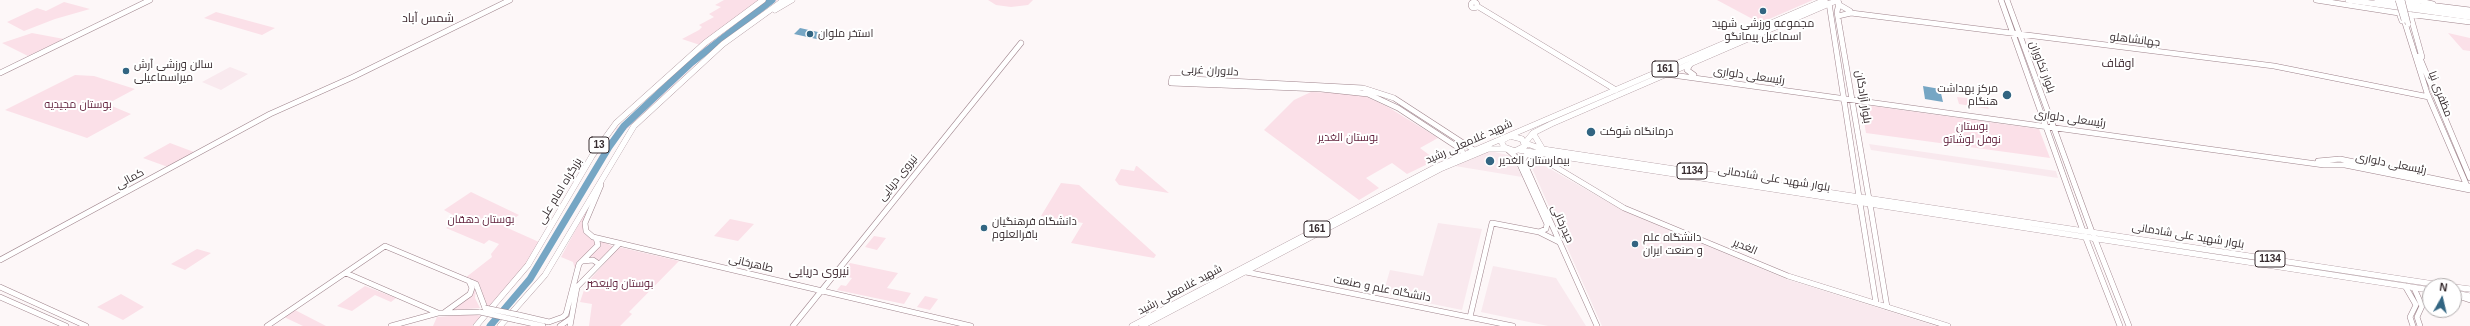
<!DOCTYPE html>
<html>
<head>
<meta charset="utf-8">
<style>
  body { margin:0 }
  #map { position:relative; width:2470px; height:326px; overflow:hidden; background:#fdf7f8; font-family:Helvetica,sans-serif }
  canvas { display:block }
  .north { position:absolute; left:2422px; top:278px; width:40px; height:40px; box-sizing:border-box; background:#fff; border:1px solid #afaaab; border-radius:50%; rotate:8deg; font-size:11px; font-weight:700; line-height:16px; text-align:center; color:#362b2e }
  .north::after { content:''; display:block; margin:auto; width:14px; height:18px; background:#326582; clip-path:polygon(50% 0,100% 100%,50% 72%,0 100%) }
</style>
</head>
<body>
<div id="map">
<canvas width="2470" height="326"></canvas>
<div class="north">N</div>
</div>
<script>
const ctx = document.querySelector('canvas').getContext('2d');
ctx.lineJoin = 'round';
function fill(path, color) {
  ctx.fillStyle = color;
  ctx.fill(path, 'evenodd');
}
function toPath(rows) {
  const path = new Path2D();
  for (const r of rows) {
    if (r.length === 3) {
      path.moveTo(r[0] + r[2], r[1]);
      path.arc(r[0], r[1], r[2], 0, 2 * Math.PI);
      continue;
    }
    path.moveTo(r[0], r[1]);
    for (let i = 2; i < r.length; i += 2) path.lineTo(r[i], r[i + 1]);
  }
  return path;
}
function stroke(path, color, width, dash) {
  ctx.strokeStyle = color;
  ctx.lineWidth = width;
  ctx.lineCap = dash ? 'butt' : 'round';
  ctx.setLineDash(dash || []);
  ctx.stroke(path);
}
function write(font, color, halo, rows, align = 'center') {
  ctx.font = font + ' Helvetica,Cairo,sans-serif';
  ctx.lineWidth = 4;
  ctx.setLineDash([]);
  ctx.textBaseline = 'middle';
  ctx.strokeStyle = halo;
  ctx.fillStyle = color;
  for (const [text, x, y, turn = 0] of rows) {
    ctx.save();
    ctx.translate(x, y);
    ctx.rotate((+turn || 0) * Math.PI / 180);
    ctx.textAlign = isNaN(turn) ? turn : align;
    if (halo) ctx.strokeText(text, 0, 0);
    ctx.fillText(text, 0, 0);
    ctx.restore();
  }
}
fill(toPath([
  [230,67,248,74,221,90,202,82],
  [1869,144,2056,171,2058,178,1871,150],
  [1490,151,1512,156,1522,177,1455,166],
  [1531,158,1622,210,1786,279,1936,326,1602,326,1528,159],
  [1438,223,1482,229,1462,310,1383,294,1390,270,1423,276],
  [1493,266,1556,278,1586,326,1548,326,1481,312]
]), '#f9e9ee');
fill(toPath([
  [724,0,761,0,700,45,682,39,699,30,702,27,699,25,714,17,709,14,721,7,715,5],
  [767,0,778,0,702,58,626,130,615,130,706,46],
  [988,0,1033,0,1028,5,1011,7,996,5],
  [1717,0,1813,0,1760,23],
  [64,2,90,9,55,19,24,31,7,22,37,8,46,11],
  [216,12,275,28,262,35,204,18],
  [32,33,64,39,28,56,2,43],
  [2448,33,2470,38,2470,51,2463,50],
  [75,75,94,76,135,89,107,104,131,114,87,138,5,110],
  [1311,92,1344,93,1367,97,1388,107,1438,138,1420,148,1436,160,1407,174,1392,163,1366,178,1379,188,1359,200,1264,130,1294,100],
  [1957,97,1984,100,1989,109,1959,104],
  [1873,106,2039,129,2050,158,1866,133,1862,110],
  [170,143,194,152,168,167,143,158],
  [1136,166,1137,166,1169,193,1119,185,1115,180,1121,169,1134,171],
  [1061,183,1079,185,1156,255,1154,258,1071,243,1083,223,1041,216],
  [471,192,519,215,503,226,539,242,529,260,490,307,486,306,479,283,465,278,492,257,491,254,499,244,489,240,484,244,446,228,460,219,444,210],
  [596,192,583,224,583,232,596,240,597,244,577,262,575,269,573,262,561,257],
  [730,219,754,224,738,241,714,236],
  [874,236,886,238,877,250,865,247],
  [600,240,614,247,600,260,587,258,600,245],
  [619,247,679,261,629,312,632,314,620,326,589,326,592,304,580,302,586,284],
  [197,249,211,253,185,270,171,264],
  [850,263,898,273,887,288,911,293,904,304,837,290,841,285,846,286,852,278,840,275],
  [473,284,475,286,476,289,475,298,480,308,453,310,472,295,475,289],
  [365,286,396,298,391,302,375,295,352,311,337,306],
  [121,294,144,307,123,320,97,307],
  [925,296,938,299,930,310,917,307],
  [295,310,326,326,303,326,284,317],
  [472,314,482,316,472,326,433,326,437,317]
]), '#fbe0e8');
fill(toPath([
  [800,28,827,34,821,40,794,34],
  [1923,86,1940,89,1943,102,1925,99]
]), '#76a6c4');
stroke(toPath([
  [490,326,530,279,609,147,624,126,691,63,772,0]
]), '#76a6c4', 7);
const secondary = toPath([
  [2001,0,2083,231],
  [2007,0,2092,232],
  [2316,0,2399,13],
  [2407,0,2418,2],
  [2416,0,2433,4],
  [1474,5,3],
  [1829,3,1859,197],
  [1839,3,1837,12,1869,199],
  [1838,4,1850,11],
  [2429,5,2470,10],
  [1477,6,1616,90],
  [2410,14,2422,57],
  [1838,16,1851,13,2274,66,2429,97],
  [2402,21,2399,13,2470,22],
  [2405,23,2427,93,2467,186],
  [2419,56,2470,178],
  [1691,63,1687,70,1694,75],
  [0,73,150,0],
  [1665,74,2324,165,2345,165,2470,190],
  [1508,150,1517,158,1547,224,1546,229,1539,232],
  [1463,154,1462,150,1398,108,1368,94,1321,89,1171,83,1172,78,1363,88,1394,98,1474,150],
  [1534,154,1624,208,1788,276,1948,326],
  [1535,154,1526,155,1523,160,1597,326],
  [2318,161,2340,159,2470,186],
  [601,185,585,223,586,231,593,237,971,326],
  [1860,203,1876,303],
  [1870,204,1887,307],
  [2085,236,2120,326],
  [2094,237,2129,326],
  [0,260,270,114,353,77,510,0],
  [583,261,593,260,599,264],
  [1246,272,1513,326],
  [346,273,438,313],
  [2405,286,2416,305,2410,317,2413,326],
  [0,287,86,326],
  [2414,288,2422,306,2417,317,2420,326],
  [2455,295,2470,300],
  [0,297,66,326],
  [445,312,470,294,472,288,469,281],
  [519,315,549,322,563,317,566,314,579,264,598,245,596,238],
  [1470,317,1492,223,1539,232,1559,242],
  [516,320,543,326],
  [267,326,385,246,476,284,485,308],
  [391,326,438,313,480,312],
  [560,326,570,319],
  [570,326,577,287,619,244],
  [793,326,1021,43]
]);
const primary = toPath([
  [1838,0,1551,124,1533,133,1525,143,1542,149,2447,286],
  [1533,133,1542,148],
  [1510,136,1522,139,1525,146,1515,151,1504,147,1501,141,1510,136],
  [1519,150,2430,290],
  [2454,287,2470,289],
  [2454,293,2470,296],
  [1132,326,1436,167,1825,0],
  [1142,326,1440,169,1488,149,1507,149]
]);
const trunk = toPath([
  [2348,0,2470,17],
  [2377,0,2470,13],
  [775,10,792,0],
  [476,326,528,265,592,156,616,123,705,43,763,0],
  [500,326,545,275,634,126,723,44,784,0]
]);
stroke(secondary, '#9f848c', 6);
stroke(primary, '#9f848c', 6);
stroke(trunk, '#9f848c', 6);
stroke(secondary, '#fff', 5);
stroke(primary, '#fff', 5.5);
stroke(trunk, '#fff', 5.5);
const secondaryBridge = toPath([
  [2398,0,2404,20],
  [2402,0,2408,24],
  [485,308,519,315],
  [480,312,516,320]
]);
stroke(secondaryBridge, '#9f848c', 6, []);
stroke(secondaryBridge, '#fff', 5);
for (const [x, y, r, color] of [
  [1763,11,4,"#326582"],
  [810,34,4,"#326582"],
  [126,71,4,"#326582"],
  [2007,95,5,"#326582"],
  [1591,132,5,"#326582"],
  [1490,161,5,"#326582"],
  [984,228,4,"#326582"],
  [1635,244,4,"#326582"]
]) {
  const dot = new Path2D();
  dot.arc(x, y, r, 0, 2 * Math.PI);
  ctx.fillStyle = color;
  ctx.fill(dot);
  stroke(dot, '#fff', 1.5);
}
for (const [x, y, w] of [
  [1665,69,26],
  [599,145,20],
  [1692,171,30],
  [1317,229,26],
  [2270,259,30]
]) {
  const box = new Path2D();
  box.roundRect(x - w / 2, y - 8, w, 16, 3);
  ctx.fillStyle = '#fff';
  ctx.fill(box);
  stroke(box, '#362b2e', 1);
}
write('bold 10px', '#362b2e', null, [
  ["161",1665,69],
  ["13",599,145],
  ["1134",1692,171],
  ["161",1317,229],
  ["1134",2270,259]
]);
write('11px', '#362b2e', '#fff', [
  ["مجموعه ورزشی شهید",1763,24,"center"],
  ["اسماعیل پیمانگو",1763,37,"center"],
  ["استخر ملوان",818,34],
  ["سالن ورزشی آرش",134,65],
  ["میراسماعیلی",134,78],
  ["مرکز بهداشت",1998,89,"right"],
  ["هنگام",1998,102,"right"],
  ["درمانگاه شوکت",1600,132],
  ["بیمارستان الغدیر",1499,161],
  ["دانشگاه فرهنگیان",992,222],
  ["باقرالعلوم",992,235],
  ["دانشگاه علم",1643,238],
  ["و صنعت ایران",1643,251]
], 'left');
write('11px', '#362b2e', '#fff', [
  ["جهانشاهلو",2135,40,7],
  ["بلوار تکاوران",2042,67,69],
  ["دلاوران غربی",1210,71,3],
  ["رئیسعلی دلواری",1749,76,8],
  ["مظفری نیا",2440,94,69],
  ["بلوار آزادگان",1863,97,81],
  ["رئیسعلی دلواری",2070,119,8],
  ["شهید غلامعلی رشید",1469,142,-24],
  ["رئیسعلی دلواری",2391,164,11],
  ["نیروی دریایی",898,178,-51],
  ["کمالی",130,179,-29],
  ["بلوار شهید علی شادمانی",1774,179,9],
  ["بزرگراه امام علی",560,191,-59],
  ["حیدرخانی",1562,224,66],
  ["بلوار شهید علی شادمانی",2188,236,9],
  ["الغدیر",1745,247,23],
  ["طاهرخانی",751,264,13],
  ["دانشگاه علم و صنعت",1382,289,11],
  ["شهید غلامعلی رشید",1180,290,-28]
]);
write('11px', '#5f1f3a', '#fff', [
  ["بوستان مجیدیه",78,105],
  ["بوستان",1972,127],
  ["نوفل لوشاتو",1972,140],
  ["بوستان الغدیر",1348,138],
  ["بوستان دهقان",481,220],
  ["بوستان ولیعصر",620,284]
]);
write('12px', '#3f2a31', '#fff', [
  ["شمس آباد",428,19],
  ["اوقاف",2118,64],
  ["نیروی دریایی",819,272]
]);
</script>
</body>
</html>
